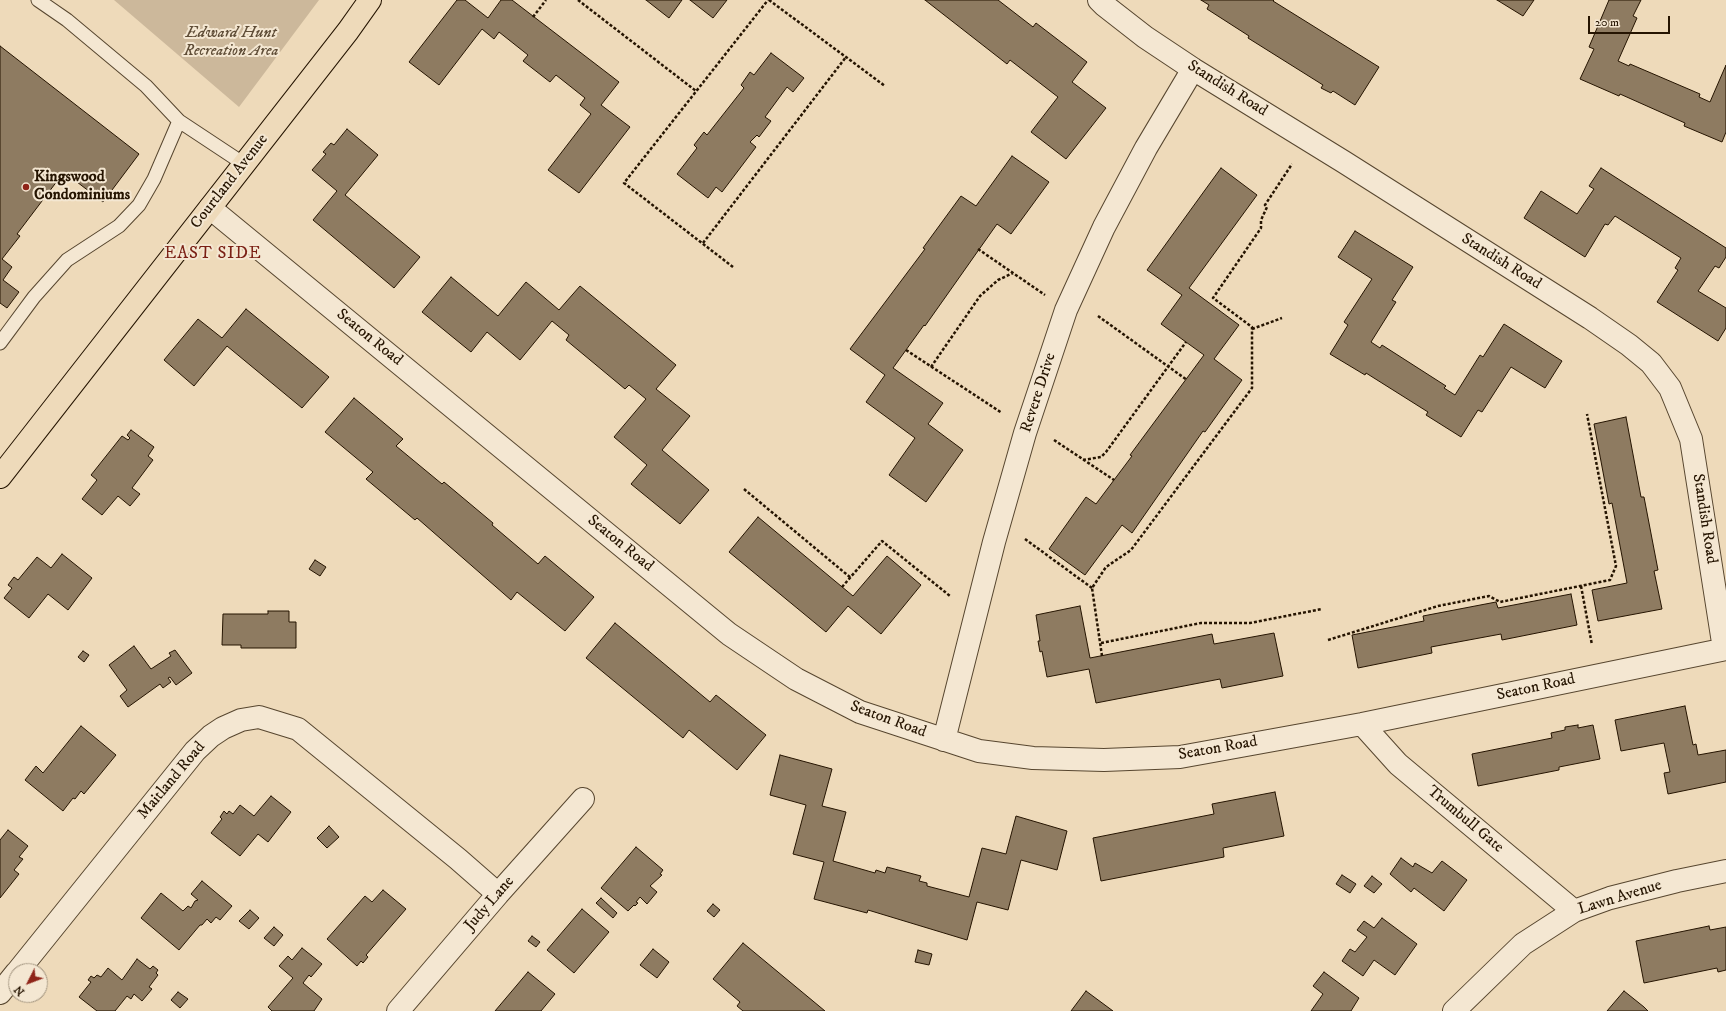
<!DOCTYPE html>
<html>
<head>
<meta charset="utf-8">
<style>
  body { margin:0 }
  #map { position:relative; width:1726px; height:1011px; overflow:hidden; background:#eedaba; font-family:"IM FELL DW Pica",serif }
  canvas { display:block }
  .north { position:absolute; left:8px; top:963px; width:40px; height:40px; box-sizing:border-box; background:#f4e7d2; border:1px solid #a1937e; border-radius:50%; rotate:228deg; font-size:11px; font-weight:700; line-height:16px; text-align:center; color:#251401 }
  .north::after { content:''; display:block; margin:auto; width:14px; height:18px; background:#8f2418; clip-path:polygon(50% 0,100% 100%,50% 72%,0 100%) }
  .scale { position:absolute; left:1588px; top:16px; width:82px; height:18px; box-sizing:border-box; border:2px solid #251401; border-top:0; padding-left:5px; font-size:12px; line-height:14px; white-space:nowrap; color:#251401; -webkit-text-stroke:3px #f4e7d2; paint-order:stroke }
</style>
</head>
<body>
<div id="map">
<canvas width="1726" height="1011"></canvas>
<div class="north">N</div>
<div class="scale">20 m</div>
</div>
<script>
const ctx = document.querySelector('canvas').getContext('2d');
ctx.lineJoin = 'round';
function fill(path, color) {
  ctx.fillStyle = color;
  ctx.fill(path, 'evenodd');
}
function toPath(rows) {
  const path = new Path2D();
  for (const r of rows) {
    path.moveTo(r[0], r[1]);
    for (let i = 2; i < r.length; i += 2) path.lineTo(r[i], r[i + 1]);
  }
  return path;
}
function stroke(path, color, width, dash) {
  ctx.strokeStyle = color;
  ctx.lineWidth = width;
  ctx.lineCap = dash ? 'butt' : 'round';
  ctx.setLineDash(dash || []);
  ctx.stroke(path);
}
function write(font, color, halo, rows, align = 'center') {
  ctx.font = font + ' "IM FELL DW Pica",serif';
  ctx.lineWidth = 4;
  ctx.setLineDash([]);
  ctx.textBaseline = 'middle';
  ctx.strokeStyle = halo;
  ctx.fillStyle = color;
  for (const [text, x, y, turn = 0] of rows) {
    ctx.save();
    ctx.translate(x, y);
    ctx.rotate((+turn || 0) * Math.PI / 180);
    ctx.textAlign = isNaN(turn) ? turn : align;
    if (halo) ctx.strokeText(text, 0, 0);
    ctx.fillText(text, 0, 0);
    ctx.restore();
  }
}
fill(toPath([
  [114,0,319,0,239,107]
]), '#ccb89b');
const building = toPath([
  [457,0,465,0,488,18,501,0,512,0,619,82,601,105,630,127,579,193,548,170,591,114,580,105,585,98,556,75,550,82,523,61,528,55,499,32,494,39,482,29,439,85,409,62,457,0],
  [646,0,682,0,669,18,646,0],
  [690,0,727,0,713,18,690,0],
  [925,0,998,0,1033,27,1036,23,1087,62,1072,82,1106,108,1066,159,1031,132,1058,97,1010,60,1007,64,925,0],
  [1201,0,1274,0,1273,1,1379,67,1355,105,1333,91,1331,93,1321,88,1323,85,1248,38,1249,36,1207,9,1209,5,1201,0],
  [1497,0,1534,0,1523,16,1497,0],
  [1609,0,1641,0,1633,16,1637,18,1618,61,1629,66,1630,64,1700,94,1699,97,1710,102,1726,65,1726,132,1722,142,1684,126,1685,123,1620,94,1619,96,1580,79,1594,49,1589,47,1609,0],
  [0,46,139,154,103,202,64,172,17,234,20,236,2,259,12,267,3,280,19,292,7,308,0,303,0,46],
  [771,53,804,78,793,92,787,87,765,117,771,121,759,137,757,135,750,142,756,147,722,192,716,187,708,198,677,174,697,148,694,145,704,132,707,135,744,88,741,85,750,72,754,75,771,53],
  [347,129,378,155,345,195,420,257,394,288,313,220,337,191,312,170,326,154,323,152,331,143,334,145,347,129],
  [1012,156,1049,182,1011,234,997,224,925,326,924,325,893,368,943,403,928,424,963,450,926,502,889,475,915,438,866,402,885,375,850,349,925,249,923,248,961,196,976,206,1012,156],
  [1221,168,1257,195,1189,288,1239,325,1214,359,1242,380,1205,432,1203,431,1132,533,1122,525,1085,575,1049,549,1086,497,1096,504,1132,456,1130,455,1204,355,1161,324,1182,295,1147,270,1221,168],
  [1601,168,1726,248,1726,257,1719,268,1715,266,1698,291,1726,308,1726,328,1718,341,1657,302,1678,270,1675,268,1681,258,1615,216,1608,225,1605,224,1585,257,1524,218,1541,191,1577,214,1594,189,1589,186,1601,168],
  [1355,231,1413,267,1392,300,1396,302,1371,342,1380,348,1382,345,1446,386,1444,388,1455,395,1480,355,1483,357,1504,324,1562,361,1545,388,1511,367,1482,412,1478,410,1461,437,1426,415,1428,412,1366,373,1365,375,1330,354,1348,325,1344,322,1372,279,1338,257,1355,231],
  [451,277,498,316,526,282,559,310,580,286,676,365,656,389,690,416,662,450,709,490,680,524,631,484,647,465,614,437,646,399,629,385,625,389,566,340,569,335,552,321,520,360,487,332,471,352,422,312,451,277],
  [246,309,329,377,302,408,227,346,194,386,164,360,198,319,222,338,246,309],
  [354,398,403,439,396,446,442,484,444,482,493,523,492,525,538,564,545,556,594,597,565,631,517,592,511,600,417,518,415,520,366,479,373,472,325,432,354,398],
  [1626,417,1641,497,1644,497,1658,570,1654,571,1662,609,1598,621,1592,590,1627,583,1612,503,1609,504,1594,424,1626,417],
  [131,430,154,447,148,456,153,460,132,488,140,494,130,506,118,496,102,515,82,499,97,480,91,475,122,436,128,440,130,438,127,435,131,430],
  [758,517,853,596,887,556,921,585,881,634,848,606,826,632,729,552,758,517],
  [62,554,92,578,68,610,48,594,29,618,4,598,12,588,8,585,14,577,18,580,37,557,51,568,62,554],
  [315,560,326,567,320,576,309,569,315,560],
  [1571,594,1577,625,1502,640,1501,634,1431,647,1432,653,1358,668,1352,635,1424,621,1423,616,1496,602,1498,608,1571,594],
  [1080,606,1090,658,1212,634,1214,644,1274,633,1283,676,1222,688,1220,679,1096,703,1089,669,1047,677,1042,651,1040,652,1038,641,1040,641,1036,615,1080,606],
  [268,611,289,611,289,622,296,622,296,648,241,648,241,645,222,645,223,614,268,614,268,611],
  [615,623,710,702,716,695,766,735,737,770,689,730,683,738,586,658,615,623],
  [134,646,151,669,171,656,169,653,175,650,192,673,176,685,170,677,168,678,171,682,163,688,160,684,128,707,120,696,127,690,109,665,134,646],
  [83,651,89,655,84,662,78,657,83,651],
  [1685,706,1693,745,1696,744,1698,755,1726,750,1726,782,1668,794,1664,773,1670,772,1664,743,1621,751,1615,720,1685,706],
  [1578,725,1578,728,1593,725,1600,759,1559,767,1559,770,1478,786,1472,754,1552,738,1551,733,1565,730,1565,727,1578,725],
  [81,726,116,755,84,794,81,791,75,799,73,798,63,811,25,780,36,766,43,773,81,726],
  [780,755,832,769,822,806,846,812,833,861,875,873,876,870,885,873,887,867,921,876,919,881,927,883,927,886,969,897,982,848,1006,854,1016,816,1067,831,1057,870,1021,860,1008,910,977,902,967,940,868,910,867,913,814,899,824,862,793,854,806,805,770,795,780,755],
  [1275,792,1284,836,1223,848,1224,857,1101,881,1093,838,1214,814,1212,804,1275,792],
  [271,796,291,812,268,842,258,834,240,856,211,833,222,819,220,817,224,811,227,814,229,811,233,814,240,805,254,816,271,796],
  [329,826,339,837,327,848,317,838,329,826],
  [8,830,28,846,19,857,23,859,14,870,19,874,0,898,0,840,8,830],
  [636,847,663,870,660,874,662,875,650,886,657,892,647,904,640,897,636,902,638,903,635,906,634,905,628,911,601,888,636,847],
  [1401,858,1413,867,1415,863,1432,873,1442,861,1467,880,1444,911,1414,888,1411,892,1390,874,1401,858],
  [1342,875,1356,884,1350,893,1336,884,1342,875],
  [1372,876,1382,884,1374,893,1364,886,1372,876],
  [202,881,232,906,220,920,216,917,211,923,207,919,202,925,200,925,179,950,141,918,161,893,183,911,188,906,191,908,195,901,198,900,191,894,202,881],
  [383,890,406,909,366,955,368,957,363,963,361,961,357,966,327,939,365,896,372,902,383,890],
  [601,898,617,913,613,918,596,903,601,898],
  [713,904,720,910,714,917,707,911,713,904],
  [582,909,609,932,574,973,547,950,582,909],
  [250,910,259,918,249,929,239,921,250,910],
  [1382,918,1417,944,1395,975,1374,960,1363,976,1342,961,1350,949,1355,952,1367,937,1357,930,1364,921,1374,928,1382,918],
  [1709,926,1710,930,1726,927,1726,970,1718,972,1717,968,1644,983,1636,941,1709,926],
  [274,927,283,935,274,946,264,938,274,927],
  [532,936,540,942,536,947,528,941,532,936],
  [743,943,825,1011,743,1011,737,1006,740,1002,713,979,743,943],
  [302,948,322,964,311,977,309,975,303,983,322,999,314,1011,272,1011,268,1007,293,978,279,966,288,956,292,960,302,948],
  [653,949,669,962,657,978,640,965,653,949],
  [918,950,932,954,929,965,915,962,918,950],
  [137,959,150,969,153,966,158,970,156,973,158,975,149,987,152,989,142,1001,134,994,131,999,127,996,115,1011,97,1011,79,997,91,982,88,980,91,976,94,978,97,975,101,977,108,968,122,980,137,959],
  [528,972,555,994,541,1011,495,1011,528,972],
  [1324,972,1359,998,1351,1011,1311,1011,1323,994,1313,986,1324,972],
  [1086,991,1113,1011,1071,1011,1086,991],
  [1624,991,1644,1007,1648,1011,1607,1011,1624,991],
  [178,992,188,999,180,1008,171,1000,178,992]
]);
fill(building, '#8e7b61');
stroke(building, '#251401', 1);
const service = toPath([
  [38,0,67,20,146,86,179,121,244,164],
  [0,343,34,297,67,260,119,226,139,205,154,179,179,121]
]);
const minor = toPath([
  [1099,0,1104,5,1145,37,1193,69,1344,162,1590,318,1629,345,1651,363,1670,388,1691,439,1724,649],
  [210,208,729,634,796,679,860,712,979,751,1033,758,1104,760,1180,757,1362,724,1726,649],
  [1362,724,1398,764,1574,911],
  [944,740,994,542,1025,433,1066,310,1104,227,1146,148,1193,69],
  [18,971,195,751,211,736,223,728,241,720,259,717,298,729,458,859,498,894],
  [0,993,16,973],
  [398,1011,498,894,583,799],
  [1454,1011,1523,944,1574,911,1610,898,1677,881,1726,871]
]);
const primary = toPath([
  [0,477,348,31,370,0]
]);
stroke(service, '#57462f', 15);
stroke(minor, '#57462f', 24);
stroke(primary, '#251401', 24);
stroke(toPath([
  [578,0,696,91],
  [769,0,885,86],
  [533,17,546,0],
  [703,243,846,57],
  [978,249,1045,295],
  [733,267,624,183,768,0],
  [1098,316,1187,380],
  [1252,329,1282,318],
  [906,350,1002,413],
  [931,367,980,296,998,280,1013,273],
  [1054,440,1114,480],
  [1083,460,1101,457,1106,452,1186,342],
  [744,489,851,578],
  [1025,539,1092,588],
  [1581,586,1592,645],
  [842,587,882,541,950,596],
  [1328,640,1438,606,1489,596,1500,602,1610,580,1616,566,1587,414],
  [1101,643,1201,623,1250,623,1322,609],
  [1102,656,1092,588,1106,567,1131,550,1252,388,1252,327,1213,298,1261,228,1261,220,1267,207,1265,205,1292,164]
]), '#251401', 2.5, [3, 2]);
stroke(service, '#f4e7d2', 13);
stroke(minor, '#f4e7d2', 22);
stroke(primary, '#eedaba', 22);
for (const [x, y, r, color] of [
  [26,187,4,"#8f2418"]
]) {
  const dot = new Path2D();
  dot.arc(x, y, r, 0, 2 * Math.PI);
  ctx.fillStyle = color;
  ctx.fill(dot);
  stroke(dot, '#f4e7d2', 1.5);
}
write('italic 16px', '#5f4d37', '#f4e7d2', [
  ["Edward Hunt",231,34],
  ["Recreation Area",231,52]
]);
write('16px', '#251401', '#f4e7d2', [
  ["Standish Road",1227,89,32],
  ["Courtland Avenue",230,182,-52],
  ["Standish Road",1501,262,32],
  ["Seaton Road",369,338,39],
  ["Revere Drive",1039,393,-72],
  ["Standish Road",1704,519,81],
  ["Seaton Road",620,544,39],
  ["Seaton Road",1536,688,-12],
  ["Seaton Road",888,720,20],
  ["Seaton Road",1218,749,-10],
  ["Maitland Road",172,781,-50],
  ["Trumbull Gate",1465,820,40],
  ["Lawn Avenue",1620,898,-17],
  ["Judy Lane",490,904,-49]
]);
write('bold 16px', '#251401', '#f4e7d2', [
  ["Kingswood",34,178],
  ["Condominiums",34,196]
], 'left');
ctx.letterSpacing = '1px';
write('17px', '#7a1f14', '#f4e7d2', [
  ["EAST SIDE",213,254]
]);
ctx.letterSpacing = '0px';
</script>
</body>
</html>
